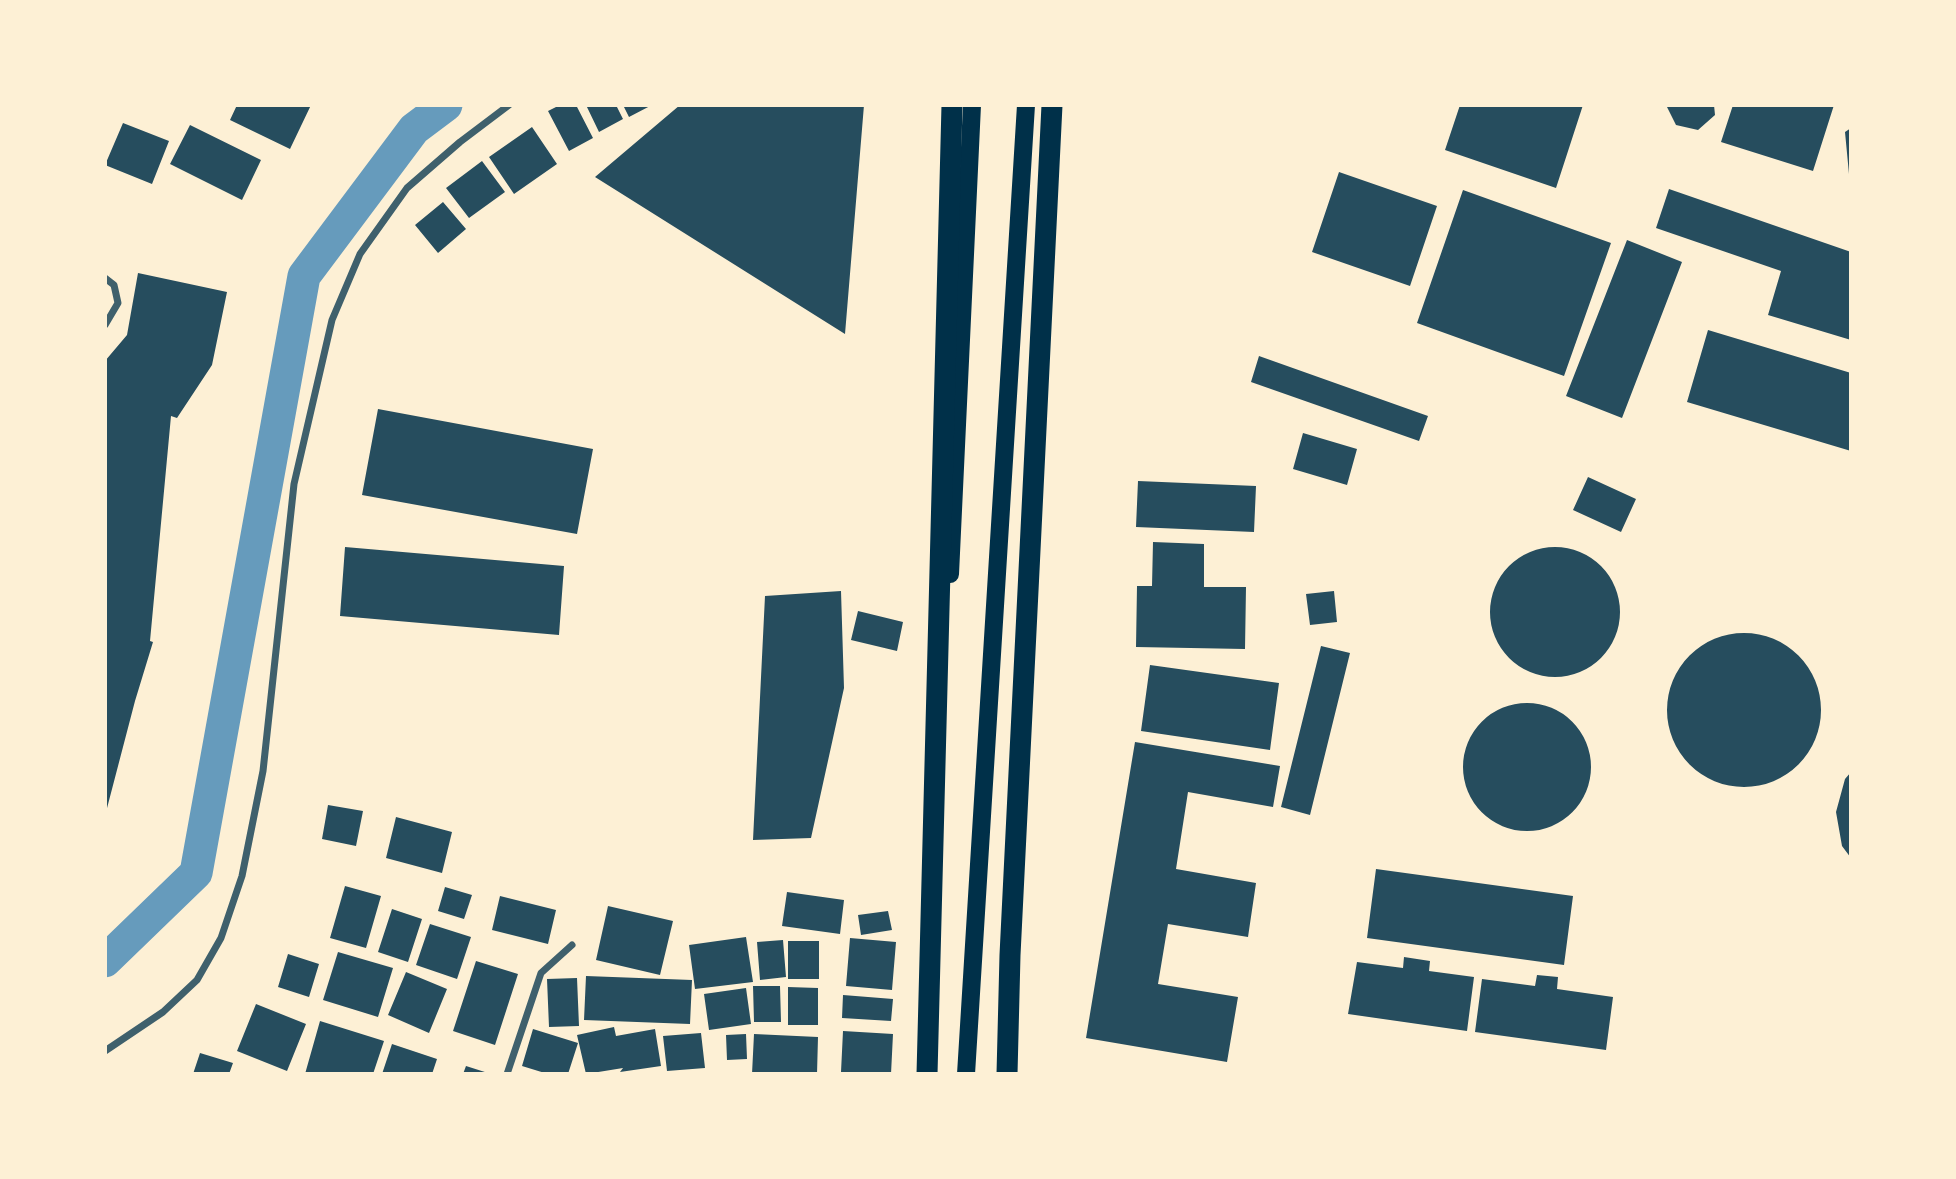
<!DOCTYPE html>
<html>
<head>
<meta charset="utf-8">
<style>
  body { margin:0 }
  #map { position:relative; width:1956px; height:1179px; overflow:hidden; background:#fdf0d5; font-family:Manrope,sans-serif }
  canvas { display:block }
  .frame { position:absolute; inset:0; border:107px solid #fdf0d5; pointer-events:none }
</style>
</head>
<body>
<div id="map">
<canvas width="1956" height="1179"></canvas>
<div class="frame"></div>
</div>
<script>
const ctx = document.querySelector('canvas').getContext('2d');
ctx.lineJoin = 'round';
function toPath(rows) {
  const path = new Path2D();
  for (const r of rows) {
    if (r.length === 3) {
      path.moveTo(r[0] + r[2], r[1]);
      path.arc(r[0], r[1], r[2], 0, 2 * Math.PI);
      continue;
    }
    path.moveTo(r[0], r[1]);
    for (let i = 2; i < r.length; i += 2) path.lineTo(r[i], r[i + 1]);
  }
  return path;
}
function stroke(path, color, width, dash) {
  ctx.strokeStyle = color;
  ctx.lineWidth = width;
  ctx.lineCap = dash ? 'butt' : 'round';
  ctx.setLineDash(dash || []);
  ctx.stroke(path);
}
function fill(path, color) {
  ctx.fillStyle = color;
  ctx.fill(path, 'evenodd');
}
stroke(toPath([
  [105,961,196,873,304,276,414,129,446,105]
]), '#669bbc', 33);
fill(toPath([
  [237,105,311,105,290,149,230,120],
  [560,105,576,105,593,138,569,151,548,111],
  [586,105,616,105,623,119,599,132],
  [623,105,652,105,629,117],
  [680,105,864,105,845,334,595,177],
  [1460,105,1583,105,1556,188,1445,150],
  [1666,105,1714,105,1715,115,1698,130,1676,125],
  [1733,105,1834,105,1813,171,1721,142],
  [123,123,169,141,152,184,105,165],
  [190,125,261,160,242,200,170,164],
  [532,127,557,164,514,194,489,157],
  [1851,128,1851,174,1849,174,1845,132],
  [482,161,505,192,469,218,446,188],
  [1339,172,1437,206,1410,286,1312,252],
  [1669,189,1851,252,1851,340,1768,315,1781,271,1656,228],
  [1463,190,1611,243,1564,376,1417,323],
  [443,202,466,229,438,253,415,225],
  [1627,240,1682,262,1622,418,1566,396],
  [138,273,227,292,212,365,177,418,171,416,150,641,153,642,135,701,106,812,105,361,127,335],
  [1708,330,1851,373,1851,451,1687,402],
  [1259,356,1428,416,1419,441,1251,382],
  [378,409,593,449,577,534,362,495],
  [1303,433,1357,449,1347,485,1293,469],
  [1588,477,1636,499,1621,532,1573,510],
  [1138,481,1256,486,1254,532,1136,527],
  [1153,542,1204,544,1204,587,1246,587,1245,649,1136,647,1137,586,1152,586],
  [1555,612,65],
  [345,547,564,566,559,635,340,616],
  [841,591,844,688,811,838,753,840,765,596],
  [1334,591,1337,622,1310,625,1306,594],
  [858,611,903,622,897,651,851,640],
  [1744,710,77],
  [1321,646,1350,653,1310,815,1281,807],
  [1150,665,1279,683,1270,750,1141,731],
  [1527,767,64],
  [1135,742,1280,766,1273,807,1188,792,1176,869,1256,883,1248,937,1168,924,1158,984,1238,997,1227,1062,1086,1038],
  [1851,772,1851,858,1842,846,1836,812,1845,779],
  [328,805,363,811,356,846,322,839],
  [396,817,452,832,442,873,386,858],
  [1376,869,1573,896,1564,965,1367,938],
  [345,886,381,896,366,948,330,938],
  [445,887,472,895,464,919,438,911],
  [787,892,844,900,840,934,782,926],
  [500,896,556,910,548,944,492,930],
  [608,906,673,921,660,975,596,960],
  [392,909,422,919,408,962,378,952],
  [888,911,892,930,861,935,858,915],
  [430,924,471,937,457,979,416,965],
  [746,937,753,982,695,989,689,945],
  [850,938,896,942,892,990,846,986],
  [783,940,786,977,760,980,757,942],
  [788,941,819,941,819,979,788,979],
  [338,952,393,968,378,1017,323,1000],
  [288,954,319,964,309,997,278,987],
  [1404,957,1430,961,1429,971,1474,977,1467,1031,1348,1014,1357,962,1403,968],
  [476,961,518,974,495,1045,453,1031],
  [406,972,447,989,429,1033,388,1015],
  [1537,975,1558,977,1557,989,1613,997,1606,1050,1475,1032,1482,979,1535,986],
  [586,976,692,980,690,1024,584,1020],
  [577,978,579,1026,549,1027,547,979],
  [753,986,780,986,781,1022,754,1022],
  [788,987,818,988,818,1025,788,1025],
  [746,988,751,1024,709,1030,704,994],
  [843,995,893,999,891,1021,842,1018],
  [256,1004,306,1024,287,1071,237,1051],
  [320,1021,384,1041,373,1074,305,1074],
  [614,1027,616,1036,655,1029,661,1066,620,1072,623,1068,586,1074,577,1035],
  [533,1029,578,1043,568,1074,548,1074,522,1066],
  [843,1031,893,1034,891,1074,841,1072],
  [701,1033,705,1068,667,1071,663,1036],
  [746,1034,747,1059,727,1060,726,1035],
  [754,1034,818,1037,817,1074,752,1074],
  [392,1044,437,1059,432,1074,382,1074],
  [200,1053,233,1063,229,1074,193,1074],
  [466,1066,488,1073,488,1074,463,1074]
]), '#264d5e');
stroke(toPath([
  [105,278,114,285,118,303,105,325],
  [105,1051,163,1012,197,980,221,938,242,876,263,771,294,484,332,320,360,254,407,188,460,142,509,105],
  [507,1074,541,973,572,945]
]), '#3f606c', 7);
stroke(toPath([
  [950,574,972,105],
  [966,1074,1026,105]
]), '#003049', 18);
stroke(toPath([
  [927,1074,952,105],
  [1007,1074,1010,955,1052,105]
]), '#003049', 21);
</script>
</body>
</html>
